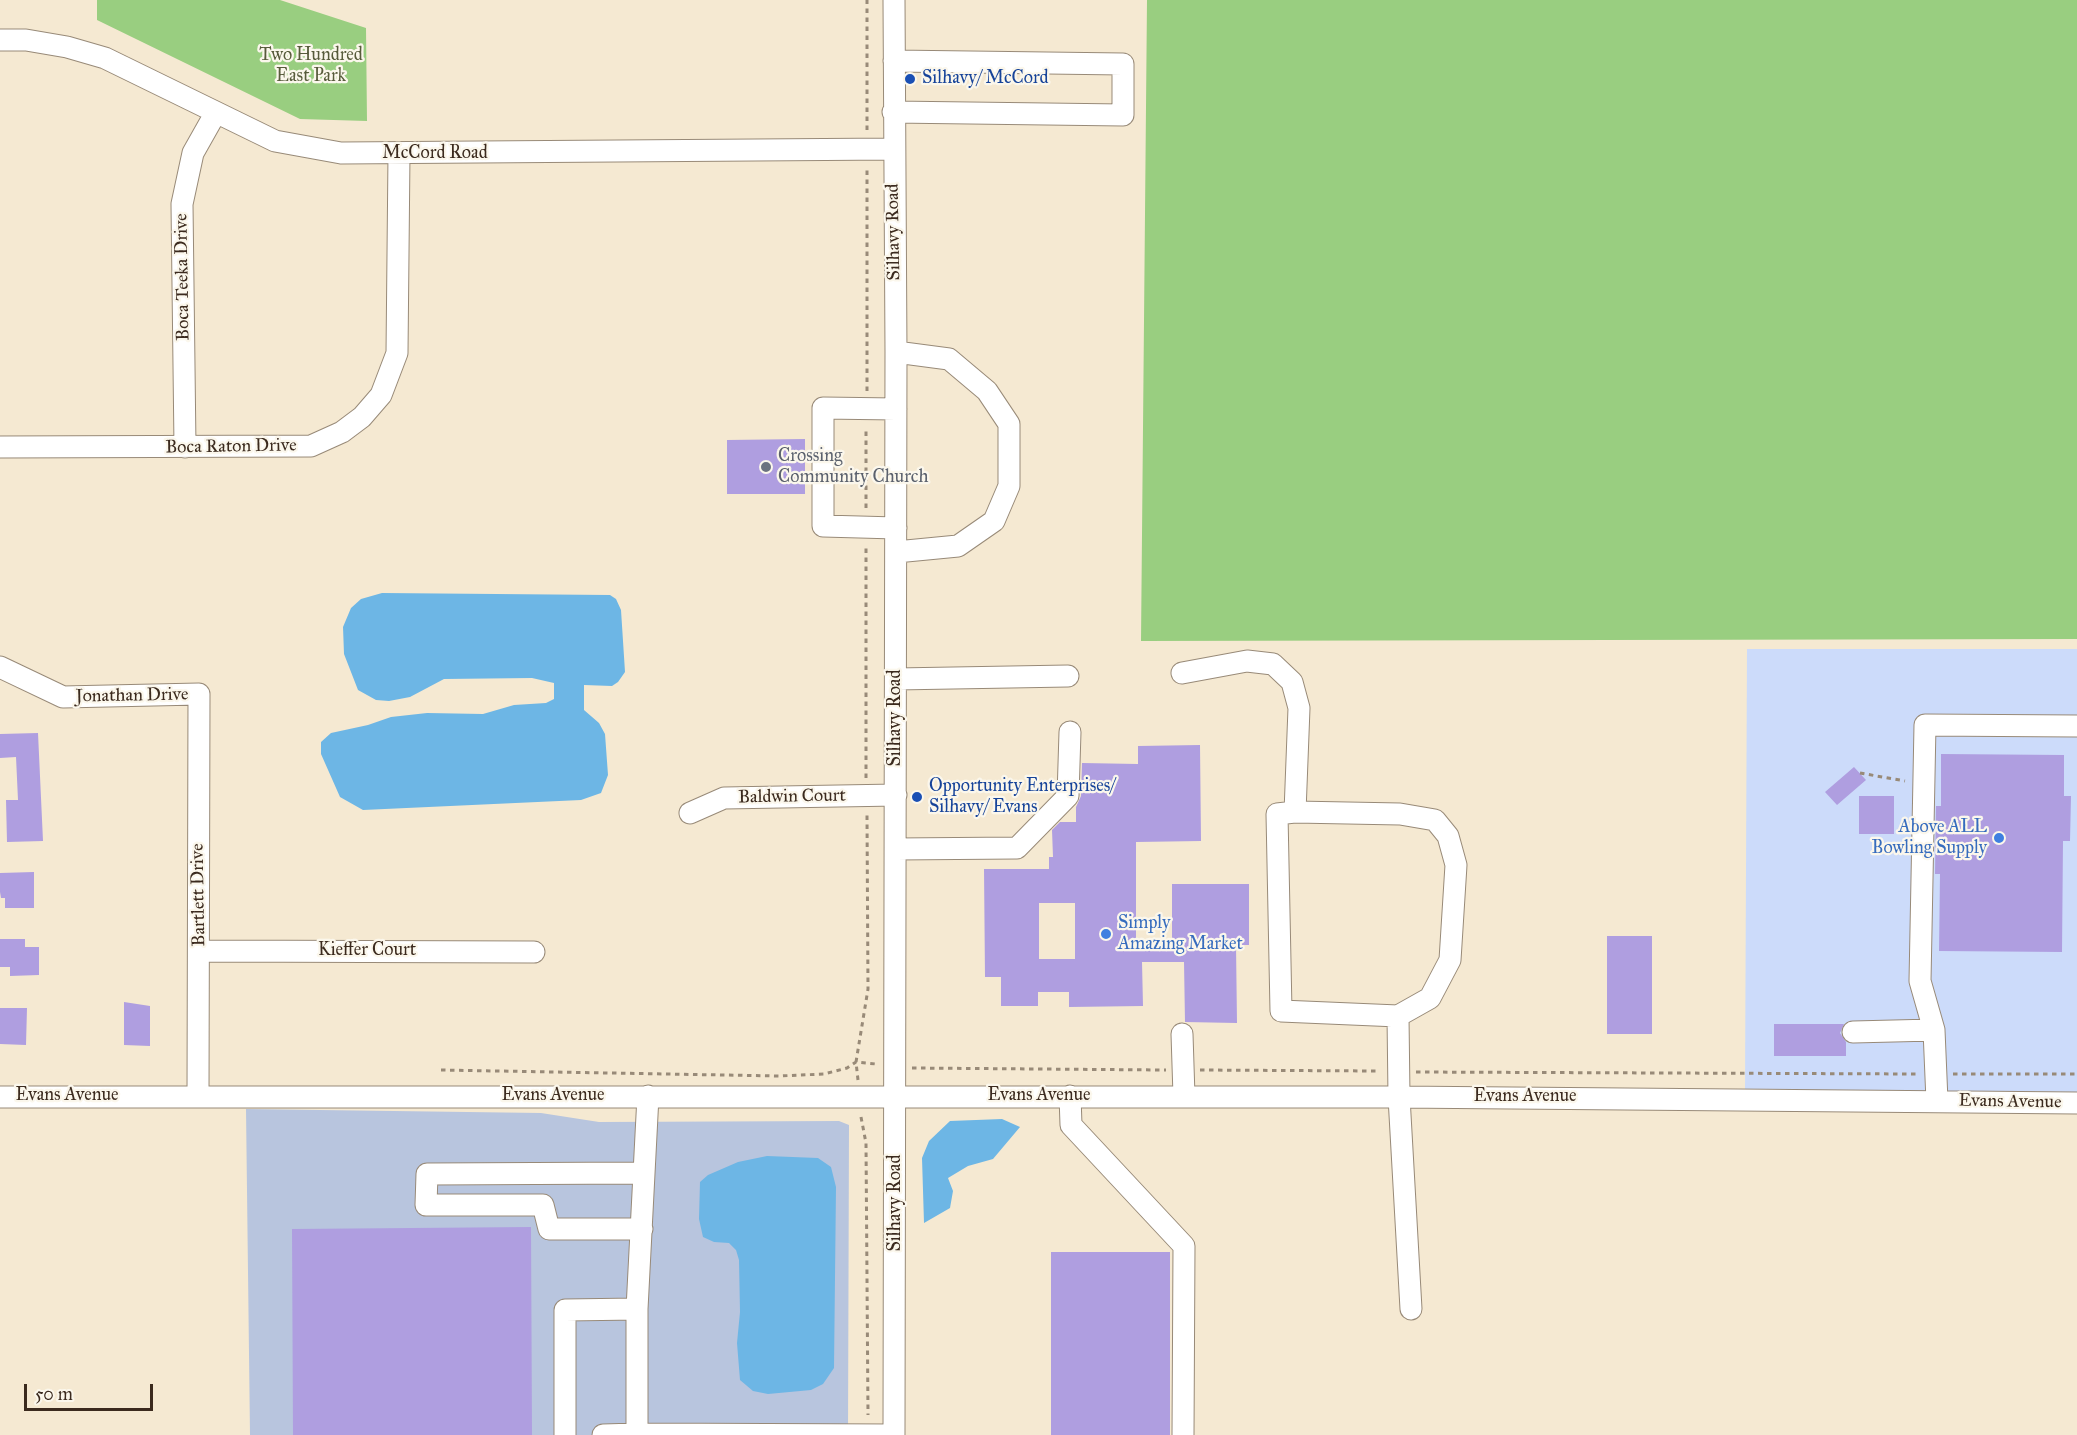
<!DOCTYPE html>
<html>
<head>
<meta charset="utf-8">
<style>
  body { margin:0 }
  #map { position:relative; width:2077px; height:1435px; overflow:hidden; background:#f5e9d2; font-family:"IM FELL Great Primer",serif }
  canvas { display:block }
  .scale { position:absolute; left:24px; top:1384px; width:129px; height:27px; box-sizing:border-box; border:3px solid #3b2a1e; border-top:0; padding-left:8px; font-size:18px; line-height:21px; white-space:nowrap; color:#3b2a1e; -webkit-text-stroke:4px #fbf7ec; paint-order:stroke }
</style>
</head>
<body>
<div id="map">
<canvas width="2077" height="1435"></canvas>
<div class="scale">50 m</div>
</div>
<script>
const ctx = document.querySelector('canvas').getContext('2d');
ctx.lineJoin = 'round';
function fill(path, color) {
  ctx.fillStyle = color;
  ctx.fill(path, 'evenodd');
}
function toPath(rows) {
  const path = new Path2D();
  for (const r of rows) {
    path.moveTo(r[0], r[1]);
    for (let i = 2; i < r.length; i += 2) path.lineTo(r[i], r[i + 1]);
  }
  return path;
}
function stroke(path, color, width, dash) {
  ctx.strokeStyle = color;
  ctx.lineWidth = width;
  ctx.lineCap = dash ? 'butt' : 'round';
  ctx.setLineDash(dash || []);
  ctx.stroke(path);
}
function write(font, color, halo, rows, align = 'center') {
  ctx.font = font + ' "IM FELL Great Primer",serif';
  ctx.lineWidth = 4.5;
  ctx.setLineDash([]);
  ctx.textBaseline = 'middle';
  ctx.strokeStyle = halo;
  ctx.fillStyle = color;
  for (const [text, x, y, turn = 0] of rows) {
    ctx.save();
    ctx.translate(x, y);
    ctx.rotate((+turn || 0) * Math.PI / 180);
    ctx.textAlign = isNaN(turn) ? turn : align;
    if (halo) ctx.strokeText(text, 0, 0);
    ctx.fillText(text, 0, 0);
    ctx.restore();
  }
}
fill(toPath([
  [1747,649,2077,649,2077,1092,1745,1090]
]), '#ccdbfa');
fill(toPath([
  [246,1109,541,1113,599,1122,839,1121,849,1125,848,1435,250,1435]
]), '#b8c5de');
fill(toPath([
  [97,0,280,0,366,28,367,121,300,119,97,20],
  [1147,0,2077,0,2077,639,1141,641]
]), '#99ce80');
fill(toPath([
  [382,593,610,595,616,599,621,610,625,672,618,682,612,686,584,685,584,710,599,723,605,734,608,775,601,793,581,800,363,810,340,797,321,754,321,742,331,733,368,725,391,717,427,713,483,714,514,705,546,703,554,699,554,683,532,678,444,679,410,697,389,701,376,700,358,690,344,654,343,627,351,608,361,599],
  [1002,1119,1020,1127,993,1159,968,1166,948,1178,953,1191,950,1208,924,1223,922,1158,929,1141,950,1121],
  [767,1156,818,1158,831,1167,836,1187,834,1368,823,1384,811,1390,768,1394,753,1391,740,1380,737,1343,740,1312,739,1260,736,1250,729,1243,714,1242,703,1237,699,1219,700,1182,708,1175,738,1162]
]), '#6db6e5');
fill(toPath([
  [805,439,805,494,727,494,727,440],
  [38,733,43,841,7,842,6,800,18,800,16,757,0,758,0,734],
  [1200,745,1201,841,1136,842,1136,947,1172,947,1172,884,1249,884,1249,945,1236,945,1237,1023,1185,1022,1184,962,1142,962,1143,1006,1069,1007,1069,992,1038,992,1038,1006,1001,1006,1001,977,985,977,984,869,1049,869,1049,857,1053,857,1052,830,1060,822,1076,822,1076,807,1081,796,1082,763,1138,764,1138,746],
  [1039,903,1075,903,1075,959,1039,959],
  [1941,754,2064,755,2064,796,2071,796,2070,841,2063,841,2062,952,1939,951,1940,874,1935,874,1936,806,1941,806],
  [1854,767,1866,780,1837,805,1825,792],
  [1859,796,1894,796,1894,834,1859,834],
  [34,872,34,908,5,908,5,898,1,898,0,892,0,873],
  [1607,936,1652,936,1652,1034,1607,1034],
  [0,939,25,939,25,947,39,947,39,975,10,976,10,967,0,967],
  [124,1002,150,1006,150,1046,124,1045],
  [0,1008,27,1008,26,1045,0,1044],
  [1774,1024,1844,1024,1840,1033,1846,1042,1846,1056,1774,1056],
  [531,1227,532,1435,293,1435,292,1229],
  [1051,1252,1170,1252,1170,1435,1051,1435]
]), '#af9ee0');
const minor = toPath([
  [894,0,896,352,894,1435],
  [0,40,26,40,67,47,105,58,275,141,341,153,893,149],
  [893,112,1123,115,1123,64,894,61],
  [896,352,949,359,987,391,1009,424,1009,486,994,521,958,546,896,552],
  [896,409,823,408,823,526,896,528],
  [0,447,311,446,342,432,362,417,381,395,397,353,399,154],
  [185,447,182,204,193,153,215,114],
  [0,667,63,697,199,694,198,1096],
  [1182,673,1247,661,1273,664,1292,682,1299,708,1295,812,1400,814,1435,820,1448,836,1456,865,1450,960,1430,998,1398,1016,1399,1097,1411,1309],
  [896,679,1068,676],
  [1295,812,1277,814,1281,1011,1398,1016],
  [690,813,724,798,896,795],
  [896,849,1017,848,1068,796,1070,732],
  [200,951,534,952],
  [1853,1032,1934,1030],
  [1182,1034,1184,1096],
  [648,1096,637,1309,637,1434,894,1435],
  [1070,1096,1071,1125,1184,1246,1183,1435],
  [0,1097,1399,1097,2077,1103],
  [1937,1101,1934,1030,1920,981,1925,725,2077,726],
  [642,1229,549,1229,543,1205,426,1205,427,1174,644,1173],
  [565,1435,565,1310,637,1309],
  [603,1435,637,1434]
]);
stroke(minor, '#988a78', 23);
stroke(toPath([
  [867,130,867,0],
  [867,391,867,167],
  [866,508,866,428],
  [1860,773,1905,781],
  [866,778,866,545],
  [912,1068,1166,1070],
  [441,1070,779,1076,824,1074,847,1068,856,1062,876,1064],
  [1200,1070,1379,1071],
  [1416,1072,1919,1074],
  [1953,1074,2077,1074],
  [858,1080,856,1062,868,989,867,815],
  [861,1117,866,1143,868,1415]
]), '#988a78', 3, [4.5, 4.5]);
stroke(minor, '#fff', 21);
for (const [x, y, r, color] of [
  [910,79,6,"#1a4fb4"],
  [766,467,6,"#6b7280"],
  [917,797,6,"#1a4fb4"],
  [1999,838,6,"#3f7fe0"],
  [1106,934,6,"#3f7fe0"]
]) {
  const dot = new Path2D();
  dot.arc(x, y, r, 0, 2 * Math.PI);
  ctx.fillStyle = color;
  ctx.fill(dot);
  stroke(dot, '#fbf7ec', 2);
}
write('18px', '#575b3b', '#fbf7ec', [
  ["Two Hundred",311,56],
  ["East Park",311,77]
]);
write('18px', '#164399', '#fbf7ec', [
  ["Silhavy/ McCord",922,79],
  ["Opportunity Enterprises/",929,787],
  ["Silhavy/ Evans",929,808]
], 'left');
write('18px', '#3b2a1e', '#fbf7ec', [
  ["McCord Road",435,154],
  ["Silhavy Road",894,232,-91],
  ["Boca Teeka Drive",183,277,-91],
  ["Boca Raton Drive",231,447,-1],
  ["Jonathan Drive",132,696,-1],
  ["Silhavy Road",896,718,-90],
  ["Baldwin Court",792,797,-1],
  ["Bartlett Drive",199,895,-91],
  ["Kieffer Court",367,951],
  ["Evans Avenue",67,1096],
  ["Evans Avenue",553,1096],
  ["Evans Avenue",1039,1096],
  ["Evans Avenue",1525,1097],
  ["Evans Avenue",2010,1102,1],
  ["Silhavy Road",896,1203,-90]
]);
write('18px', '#5b616d', '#fbf7ec', [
  ["Crossing",778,457],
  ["Community Church",778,478]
], 'left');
write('18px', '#366cbe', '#fbf7ec', [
  ["Above ALL",1987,828],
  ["Bowling Supply",1987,849],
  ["Simply",1118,924,"left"],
  ["Amazing Market",1118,945,"left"]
], 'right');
</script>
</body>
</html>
